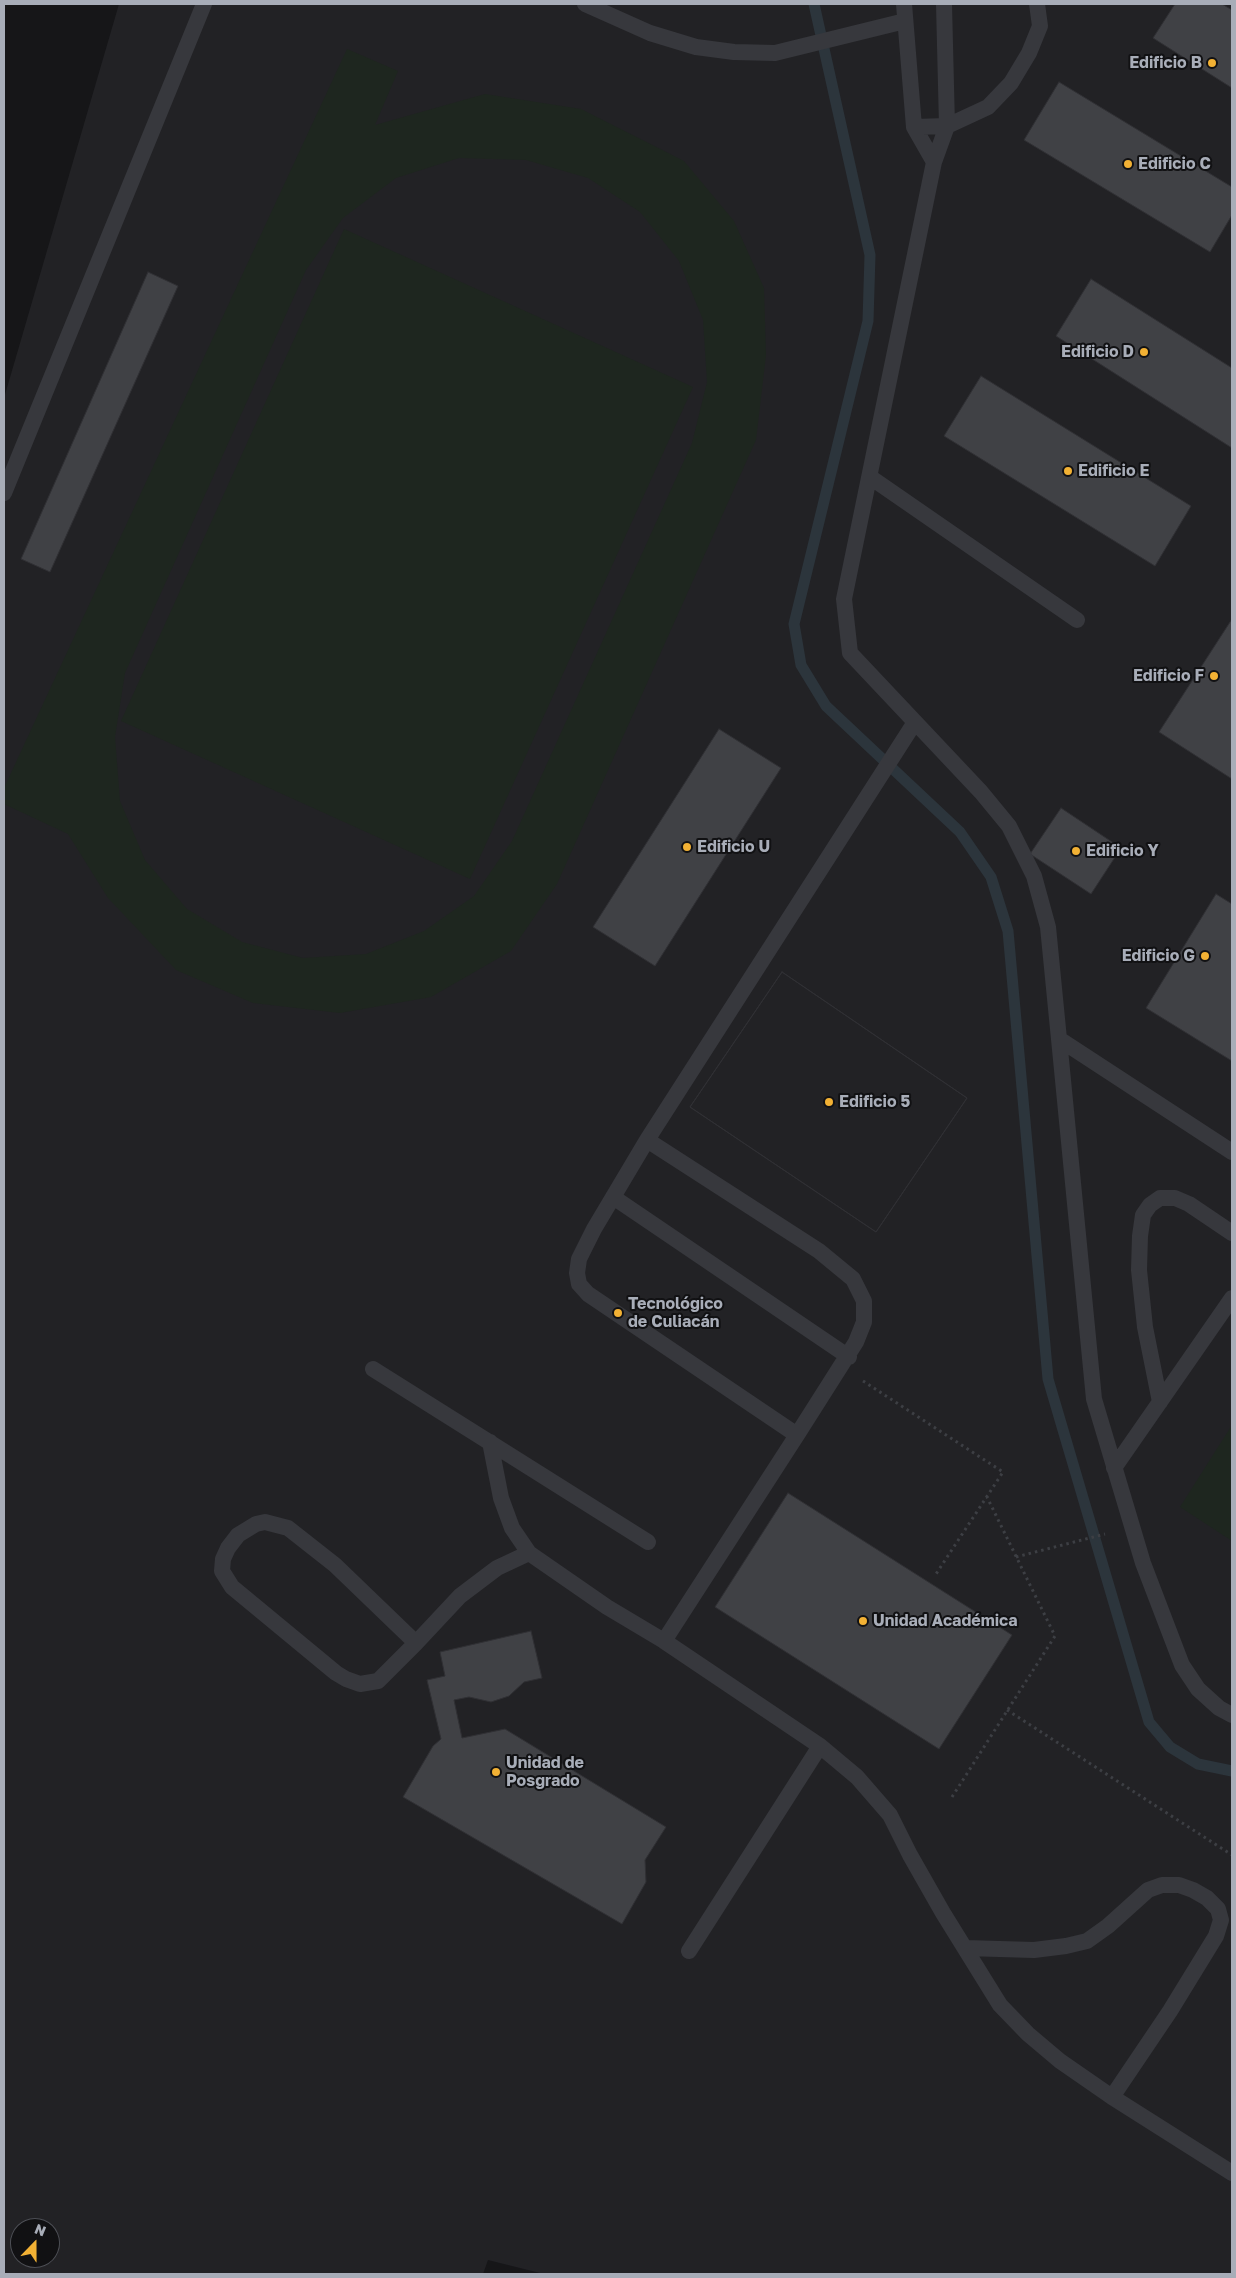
<!DOCTYPE html>
<html>
<head>
<meta charset="utf-8">
<style>
  body { margin:0 }
  #map { position:relative; width:1236px; height:2278px; overflow:hidden; background:#161618; font-family:"Golos Text",sans-serif }
  canvas { display:block }
  .frame { position:absolute; inset:0; border:5px solid #a8adb8; pointer-events:none }
  .north { position:absolute; left:10px; top:2218px; width:50px; height:50px; box-sizing:border-box; background:#111113; border:1px solid #4d4f55; border-radius:50%; rotate:22deg; font-size:14px; font-weight:700; line-height:20px; text-align:center; color:#a8adb8 }
  .north::after { content:''; display:block; margin:auto; width:18px; height:22px; background:#f2b134; clip-path:polygon(50% 0,100% 100%,50% 72%,0 100%) }
</style>
</head>
<body>
<div id="map">
<canvas width="1236" height="2278"></canvas>
<div class="frame"></div>
<div class="north">N</div>
</div>
<script>
const ctx = document.querySelector('canvas').getContext('2d');
ctx.lineJoin = 'round';
function fill(path, color) {
  ctx.fillStyle = color;
  ctx.fill(path, 'evenodd');
}
function toPath(rows) {
  const path = new Path2D();
  for (const r of rows) {
    path.moveTo(r[0], r[1]);
    for (let i = 2; i < r.length; i += 2) path.lineTo(r[i], r[i + 1]);
  }
  return path;
}
function stroke(path, color, width, dash) {
  ctx.strokeStyle = color;
  ctx.lineWidth = width;
  ctx.lineCap = dash ? 'butt' : 'round';
  ctx.setLineDash(dash || []);
  ctx.stroke(path);
}
function write(font, color, halo, rows, align = 'center') {
  ctx.font = font + ' "Golos Text",sans-serif';
  ctx.lineWidth = 4;
  ctx.setLineDash([]);
  ctx.textBaseline = 'middle';
  ctx.strokeStyle = halo;
  ctx.fillStyle = color;
  for (const [text, x, y, turn = 0] of rows) {
    ctx.save();
    ctx.translate(x, y);
    ctx.rotate((+turn || 0) * Math.PI / 180);
    ctx.textAlign = isNaN(turn) ? turn : align;
    if (halo) ctx.strokeText(text, 0, 0);
    ctx.fillText(text, 0, 0);
    ctx.restore();
  }
}
fill(toPath([
  [119,4,1232,4,1232,2274,544,2274,488,2260,483,2274,4,2274,4,398],
  [20,2228,50,2228,50,2258,20,2258]
]), '#222225');
fill(toPath([
  [347,49,398,71,375,125,485,94,581,109,684,161,734,221,764,288,766,355,756,440,557,884,511,951,431,997,340,1013,253,1003,176,970,108,898,68,834,4,804,4,788],
  [459,158,526,160,588,178,640,212,679,261,703,320,707,382,692,443,512,841,474,896,424,931,366,954,303,958,242,942,187,909,145,860,120,801,115,737,125,673,306,270,343,218,396,178],
  [344,229,693,387,470,879,121,721],
  [1232,1425,1232,1541,1180,1507]
]), '#1e261f');
stroke(toPath([
  [814,4,870,255,868,321,794,624,801,665,826,706,960,832,991,877,1008,931,1048,1379,1149,1722,1170,1747,1198,1764,1232,1771]
]), '#2c353c', 11);
const building = toPath([
  [1175,4,1222,4,1232,10,1232,88,1153,38,1175,4],
  [1059,82,1232,187,1232,215,1210,252,1024,140,1059,82],
  [148,272,178,286,50,572,21,559,148,272],
  [1091,279,1232,368,1232,448,1056,336,1091,279],
  [981,376,1191,506,1155,566,944,436,981,376],
  [1232,619,1232,779,1159,732,1232,619],
  [719,729,781,768,655,966,593,927,719,729],
  [1061,808,1121,848,1091,894,1030,854,1061,808],
  [1216,894,1232,904,1232,1061,1146,1008,1216,894],
  [782,972,967,1098,876,1232,690,1107,782,972],
  [782,972,967,1098,876,1232,690,1107,782,972],
  [788,1493,1012,1635,939,1749,715,1607,788,1493],
  [531,1631,542,1678,524,1682,509,1696,491,1702,469,1697,454,1700,462,1738,505,1729,666,1827,645,1860,646,1882,622,1924,403,1797,433,1746,441,1739,427,1680,445,1676,440,1652,531,1631]
]);
fill(building, '#404145');
stroke(building, '#303034', 1);
stroke(toPath([
  [863,1381,1003,1472,936,1574],
  [1016,1557,1105,1534],
  [1007,1710,1232,1855],
  [952,1797,1055,1636,987,1497]
]), '#3d3f44', 3, [2.5, 4]);
stroke(toPath([
  [585,4,650,33,696,47,734,52,775,53,905,21],
  [904,4,914,127,934,162],
  [944,4,947,126,934,162,844,599,850,653,981,792,1009,826,1034,876,1048,927,1059,1039,1232,1152],
  [914,127,947,126,988,107,1011,83,1029,53,1040,26,1037,4],
  [870,477,1077,620],
  [4,493,204,4],
  [1059,1039,1094,1399,1143,1563,1182,1665,1198,1689,1219,1708,1232,1715],
  [647,1140,819,1251,853,1279,864,1301,864,1322,856,1342,797,1435],
  [613,1197,849,1357],
  [373,1369,648,1542],
  [1160,1402,1145,1327,1139,1270,1140,1236,1143,1215,1150,1205,1160,1198,1175,1198,1189,1204,1232,1233],
  [490,1442,501,1498,512,1528,529,1553],
  [1114,1468,1232,1298],
  [664,1641,820,1746,857,1777,890,1815,910,1855,943,1913,1000,2005,1028,2034,1060,2061,1112,2097,1232,2173],
  [416,1643,335,1565,288,1528,265,1522,256,1524,238,1535,228,1548,223,1559,222,1571,232,1587,336,1673,346,1679,360,1684,378,1681,416,1643,460,1596,497,1568,529,1553,607,1607,664,1641,797,1435,588,1294,579,1284,577,1273,579,1259,594,1229,647,1140,915,722],
  [965,1948,1034,1950,1066,1946,1087,1941,1108,1926,1148,1890,1162,1885,1179,1885,1193,1890,1207,1898,1218,1909,1221,1920,1216,1936,1170,2011,1112,2097],
  [689,1951,820,1746]
]), '#37383d', 16);
for (const [x, y, r, color] of [
  [1212,63,5,"#f2b134"],
  [1128,164,5,"#f2b134"],
  [1144,352,5,"#f2b134"],
  [1068,471,5,"#f2b134"],
  [1214,676,5,"#f2b134"],
  [687,847,5,"#f2b134"],
  [1076,851,5,"#f2b134"],
  [1205,956,5,"#f2b134"],
  [829,1102,5,"#f2b134"],
  [618,1313,5,"#f2b134"],
  [863,1621,5,"#f2b134"],
  [496,1772,5,"#f2b134"]
]) {
  const dot = new Path2D();
  dot.arc(x, y, r, 0, 2 * Math.PI);
  ctx.fillStyle = color;
  ctx.fill(dot);
  stroke(dot, '#111113', 2);
}
write('bold 16px', '#a8adb8', '#111113', [
  ["Edificio B",1202,63,"right"],
  ["Edificio C",1138,164],
  ["Edificio D",1134,352,"right"],
  ["Edificio E",1078,471],
  ["Edificio F",1204,676,"right"],
  ["Edificio U",697,847],
  ["Edificio Y",1086,851],
  ["Edificio G",1195,956,"right"],
  ["Edificio 5",839,1102],
  ["Tecnológico",628,1304],
  ["de Culiacán",628,1322],
  ["Unidad Académica",873,1621],
  ["Unidad de",506,1763],
  ["Posgrado",506,1781]
], 'left');
</script>
</body>
</html>
